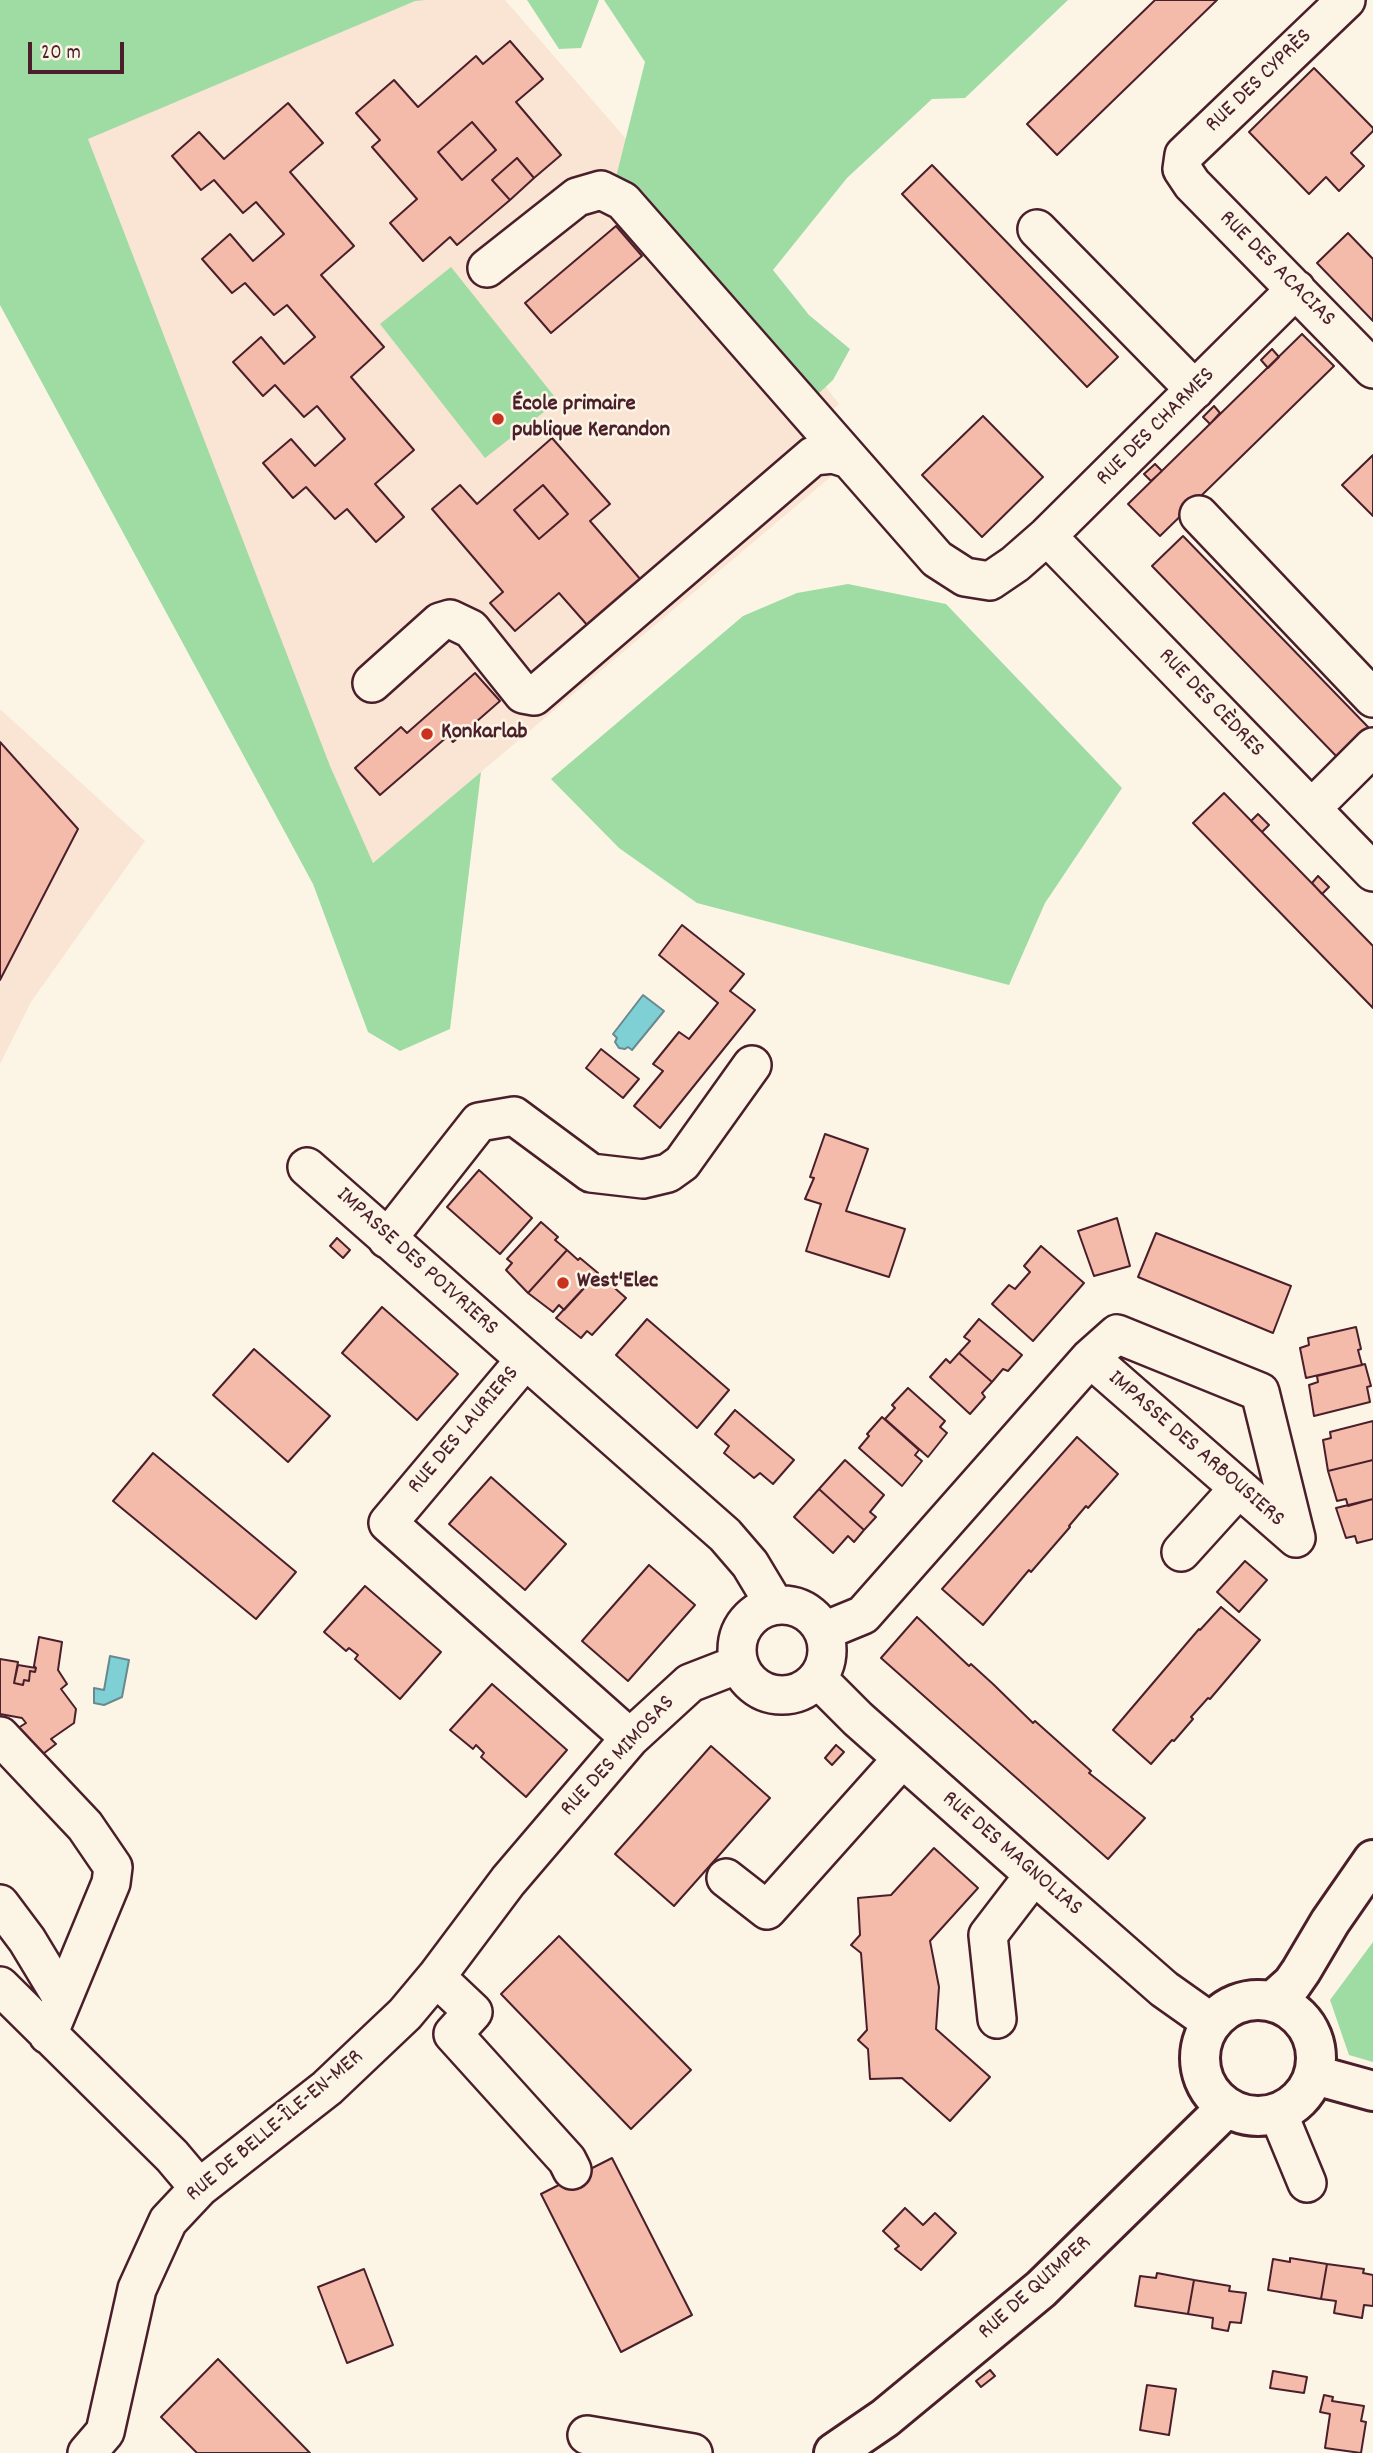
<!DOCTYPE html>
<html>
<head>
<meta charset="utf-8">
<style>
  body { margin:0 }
  #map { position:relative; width:1373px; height:2453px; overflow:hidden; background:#fcf5e5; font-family:Dekko,sans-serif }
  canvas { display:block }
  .scale { position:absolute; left:28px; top:42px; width:96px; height:32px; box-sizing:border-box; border:4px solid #4a1f2b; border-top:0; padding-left:9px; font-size:21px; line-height:24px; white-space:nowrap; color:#4a1f2b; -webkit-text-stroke:5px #fcf5e5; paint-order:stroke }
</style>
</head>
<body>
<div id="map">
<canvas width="1373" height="2453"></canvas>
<div class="scale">20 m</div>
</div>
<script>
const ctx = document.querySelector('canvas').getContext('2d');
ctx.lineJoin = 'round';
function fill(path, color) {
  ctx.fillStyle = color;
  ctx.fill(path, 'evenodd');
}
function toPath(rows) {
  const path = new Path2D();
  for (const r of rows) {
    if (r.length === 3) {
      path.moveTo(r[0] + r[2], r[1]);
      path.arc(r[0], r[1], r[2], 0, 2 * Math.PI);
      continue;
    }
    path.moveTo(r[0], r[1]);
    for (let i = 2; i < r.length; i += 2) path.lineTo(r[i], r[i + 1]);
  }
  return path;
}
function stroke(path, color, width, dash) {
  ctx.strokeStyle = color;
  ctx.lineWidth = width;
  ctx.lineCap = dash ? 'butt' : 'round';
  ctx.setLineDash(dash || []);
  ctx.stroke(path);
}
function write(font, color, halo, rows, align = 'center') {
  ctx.font = font + ' Dekko,sans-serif';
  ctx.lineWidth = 5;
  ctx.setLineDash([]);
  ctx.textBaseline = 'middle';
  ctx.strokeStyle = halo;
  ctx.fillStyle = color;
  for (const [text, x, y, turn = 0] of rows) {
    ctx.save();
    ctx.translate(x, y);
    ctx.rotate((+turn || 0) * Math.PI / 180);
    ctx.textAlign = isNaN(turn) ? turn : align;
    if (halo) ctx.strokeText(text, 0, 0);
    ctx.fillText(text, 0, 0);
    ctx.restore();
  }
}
fill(toPath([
  [328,0,505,0,710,235,839,404,807,434,840,469,373,863,45,135],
  [0,709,145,841,31,1002,0,1064]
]), '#fae4d3');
fill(toPath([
  [0,0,425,0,415,1,88,139,330,766,373,863,481,772,450,1029,400,1051,368,1032,313,884,0,305],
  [527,0,599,0,581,48,559,49],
  [604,0,1068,0,965,98,932,99,847,178,773,270,809,315,850,349,833,380,816,396,615,181,645,62],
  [451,267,558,401,485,458,380,324],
  [848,584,946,604,1122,788,1045,903,1009,985,697,903,619,848,551,779,743,616,797,593],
  [1373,1942,1373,2062,1349,2055,1330,2000]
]), '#9edca4');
const water = toPath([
  [643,995,664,1011,632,1050,628,1047,625,1049,619,1048,615,1042,617,1038,613,1034,643,995],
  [110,1656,129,1660,122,1697,104,1705,94,1703,94,1688,104,1690,110,1656]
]);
fill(water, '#7ed0d4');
stroke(water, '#698990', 2);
const building = toPath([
  [1155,0,1217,0,1057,155,1027,124,1155,0],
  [510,41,543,79,516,102,561,155,534,178,517,158,492,180,510,200,457,245,450,237,423,261,390,223,417,199,372,147,380,140,356,113,394,80,418,107,476,56,483,64,510,41],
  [472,122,496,150,462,180,438,152,472,122],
  [1314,68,1373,128,1373,131,1351,153,1364,166,1339,191,1326,177,1309,194,1249,132,1314,68],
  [288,103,323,143,290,172,354,246,321,275,384,347,351,377,414,450,375,484,404,517,376,542,347,509,335,519,306,487,293,498,263,463,291,439,315,466,345,439,317,406,304,417,275,385,263,396,233,362,261,337,284,364,315,337,287,305,274,315,245,283,232,293,202,259,230,234,253,261,284,234,256,202,243,213,214,180,201,190,172,156,199,132,224,159,288,103],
  [472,122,496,150,462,180,438,152,472,122],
  [517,158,534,178,510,200,492,180,517,158],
  [932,165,1118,357,1087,387,902,194,932,165],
  [616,226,642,256,551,333,525,303,616,226],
  [1348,233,1373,259,1373,321,1317,263,1348,233],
  [1302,334,1334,366,1160,536,1128,504,1302,334],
  [1272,349,1279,357,1268,368,1261,360,1272,349],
  [1214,406,1220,413,1210,424,1203,417,1214,406],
  [983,416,1043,477,982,537,922,475,983,416],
  [552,438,610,504,590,521,641,580,588,626,559,593,515,631,490,603,503,592,432,509,460,485,477,504,552,438],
  [543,485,568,514,539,539,514,510,543,485],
  [1373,455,1373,516,1342,485,1373,455],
  [1155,464,1162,471,1151,481,1144,474,1155,464],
  [543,485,568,514,539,539,514,510,543,485],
  [1183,536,1370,729,1339,759,1152,566,1183,536],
  [475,673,500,701,453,742,448,736,380,795,355,768,401,727,407,733,475,673],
  [0,742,78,829,0,980,0,742],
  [1224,793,1373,946,1373,1008,1193,823,1224,793],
  [1258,814,1269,825,1262,832,1251,821,1258,814],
  [1318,876,1329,887,1322,894,1312,883,1318,876],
  [682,925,744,974,730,991,755,1010,660,1128,634,1106,663,1071,653,1064,679,1032,689,1039,718,1003,659,955,682,925],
  [601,1049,639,1079,623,1098,586,1068,601,1049],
  [825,1134,868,1149,846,1211,905,1229,889,1277,806,1251,821,1204,805,1199,814,1178,810,1177,825,1134],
  [479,1170,532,1218,500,1254,447,1207,479,1170],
  [1117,1218,1130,1266,1094,1276,1078,1231,1117,1218],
  [541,1222,558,1237,555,1240,567,1250,528,1293,506,1270,512,1263,507,1259,541,1222],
  [1156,1233,1291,1286,1273,1333,1138,1277,1156,1233],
  [337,1238,350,1250,343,1258,330,1246,337,1238],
  [1041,1246,1084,1283,1033,1341,992,1304,1009,1285,1015,1289,1030,1272,1024,1266,1041,1246],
  [567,1250,578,1260,580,1258,598,1273,564,1310,559,1305,553,1312,528,1293,567,1250],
  [595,1276,606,1285,609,1283,626,1298,592,1335,587,1331,581,1338,556,1318,595,1276],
  [382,1307,458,1374,417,1420,342,1353,382,1307],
  [647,1319,729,1390,697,1428,616,1355,647,1319],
  [979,1319,1022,1355,1008,1371,1003,1369,992,1382,959,1353,970,1341,964,1337,979,1319],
  [1356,1327,1361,1349,1358,1350,1362,1365,1306,1378,1300,1348,1309,1345,1308,1338,1356,1327],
  [254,1349,330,1416,288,1462,213,1395,254,1349],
  [959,1353,992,1382,982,1393,985,1397,970,1414,930,1377,946,1359,950,1363,959,1353],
  [1365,1364,1371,1386,1367,1387,1370,1402,1314,1416,1309,1385,1318,1382,1317,1376,1365,1364],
  [908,1388,945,1421,940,1427,947,1433,928,1457,885,1419,895,1408,892,1405,908,1388],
  [735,1410,794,1460,773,1484,760,1473,754,1478,724,1453,729,1446,715,1434,735,1410],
  [882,1417,919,1450,915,1455,922,1461,902,1486,859,1448,869,1436,867,1434,882,1417],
  [1373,1421,1373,1460,1328,1471,1323,1440,1331,1438,1330,1432,1373,1421],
  [1077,1437,1118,1474,1088,1508,1086,1506,1069,1526,1070,1527,1031,1572,1029,1570,983,1625,942,1589,1077,1437],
  [153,1453,296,1572,256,1619,113,1501,153,1453],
  [845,1460,884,1495,870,1512,876,1517,864,1530,819,1489,845,1460],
  [1373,1460,1373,1499,1348,1506,1346,1499,1337,1501,1328,1471,1373,1460],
  [491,1477,566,1544,525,1590,449,1524,491,1477],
  [819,1489,864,1530,854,1542,848,1536,833,1553,794,1517,819,1489],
  [1373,1499,1373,1539,1357,1543,1355,1536,1346,1538,1336,1508,1373,1499],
  [1245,1561,1267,1580,1239,1612,1217,1592,1245,1561],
  [649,1565,695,1605,628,1681,582,1641,649,1565],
  [365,1586,441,1652,400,1699,355,1659,358,1655,349,1648,346,1651,324,1632,365,1586],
  [1221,1607,1260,1640,1210,1699,1208,1698,1191,1717,1193,1719,1174,1741,1172,1740,1151,1764,1113,1730,1199,1629,1200,1630,1221,1607],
  [917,1617,969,1666,971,1664,993,1684,1033,1723,1035,1721,1091,1771,1089,1773,1145,1818,1108,1859,881,1658,917,1617],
  [39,1637,62,1642,58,1670,67,1684,61,1689,76,1709,74,1723,51,1739,56,1744,39,1757,15,1730,26,1723,22,1718,0,1714,0,1659,18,1662,14,1683,23,1685,24,1680,29,1681,30,1671,35,1672,36,1668,34,1666,39,1637],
  [18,1665,36,1668,35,1672,30,1671,29,1681,24,1680,23,1685,14,1683,18,1665],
  [492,1684,567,1750,526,1797,481,1757,484,1753,476,1745,473,1749,450,1730,492,1684],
  [836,1745,844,1752,832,1765,825,1758,836,1745],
  [711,1746,770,1798,674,1906,615,1854,711,1746],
  [934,1848,978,1888,930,1941,939,1987,936,2029,990,2077,950,2121,902,2078,870,2079,868,2049,858,2040,867,2030,861,1953,851,1945,860,1935,858,1898,891,1895,934,1848],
  [559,1936,691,2070,631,2129,501,1994,559,1936],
  [612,2158,692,2315,621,2352,541,2194,612,2158],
  [905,2208,923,2225,935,2213,956,2233,921,2270,895,2249,899,2246,883,2231,905,2208],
  [1290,2258,1327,2264,1321,2299,1268,2290,1273,2259,1290,2262,1290,2258],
  [1327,2264,1364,2269,1363,2273,1373,2275,1373,2306,1364,2305,1362,2318,1334,2313,1336,2301,1321,2299,1327,2264],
  [364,2269,393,2345,347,2363,318,2287,364,2269],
  [1157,2273,1194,2280,1188,2314,1135,2306,1140,2276,1156,2278,1157,2273],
  [1194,2280,1230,2286,1229,2291,1246,2293,1241,2323,1230,2322,1228,2331,1212,2328,1213,2318,1188,2314,1194,2280],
  [218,2359,310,2453,197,2453,161,2417,218,2359],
  [990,2370,995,2376,981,2387,976,2381,990,2370],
  [1273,2371,1307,2377,1304,2393,1270,2388,1273,2371],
  [1147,2385,1176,2389,1169,2435,1140,2430,1147,2385],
  [1324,2395,1333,2397,1332,2401,1364,2406,1361,2421,1366,2422,1361,2453,1325,2448,1330,2414,1320,2412,1324,2395]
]);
fill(building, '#f4bbaa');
stroke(building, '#4a1f2b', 2);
const minor = toPath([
  [1346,0,1184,155,1182,169,1192,184,1373,369],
  [1037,229,1195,390],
  [487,268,577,197,601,190,623,201,937,559,965,577,990,581,1015,564,1047,536,1296,289],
  [1199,515,1373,698],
  [1047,536,1373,872],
  [372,683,440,622,450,619,471,629,523,694,534,696,813,456,833,454,849,459],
  [1312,808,1373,747],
  [307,1167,725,1535,750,1564,774,1604],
  [387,1239,479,1122,514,1116,591,1173,643,1179,668,1173,682,1163,752,1065],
  [525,1360,388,1523,630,1738],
  [1181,1552,1239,1488],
  [782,1650,45],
  [824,1631,863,1615,1090,1358,1117,1334,1260,1392,1296,1538,1090,1358],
  [817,1678,858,1719,1034,1875,1164,1989,1212,2023],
  [0,1736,85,1826,113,1867,111,1883,48,2035],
  [726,1878,767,1910,902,1759],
  [0,1904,27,1940,62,1998],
  [436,1977,473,2012,453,2034,567,2160,572,2170],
  [0,1986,172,2156,199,2188],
  [997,2019,988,1935,1034,1875],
  [1278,2113,1307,2183],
  [587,2435,693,2453],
  [87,2453,105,2432,137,2289,168,2221,199,2188,327,2088,405,2014,436,1977,508,1881,630,1738,690,1683,739,1664]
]);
const major = toPath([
  [1258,2058,58],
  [1273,2001,1292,1984,1301,1971,1330,1922,1373,1860],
  [1315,2075,1373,2091],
  [834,2453,885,2418,1041,2289,1225,2109]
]);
stroke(minor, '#4a1f2b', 42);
stroke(major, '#4a1f2b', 44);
stroke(minor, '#fcf5e5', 37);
stroke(major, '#fcf5e5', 38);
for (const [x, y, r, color] of [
  [498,419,7,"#c8321e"],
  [427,734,7,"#c8321e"],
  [563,1283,7,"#c8321e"]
]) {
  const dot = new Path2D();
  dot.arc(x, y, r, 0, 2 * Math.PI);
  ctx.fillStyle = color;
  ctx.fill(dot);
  stroke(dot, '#fcf5e5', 2.5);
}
write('23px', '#4a1f2b', '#fcf5e5', [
  ["RUE DES CYPRÈS",1260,82,-44],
  ["RUE DES ACACIAS",1276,270,45],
  ["RUE DES CHARMES",1157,428,-45],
  ["RUE DES CÈDRES",1210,704,46],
  ["IMPASSE DES POIVRIERS",416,1263,42],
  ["RUE DES LAURIERS",465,1431,-50],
  ["IMPASSE DES ARBOUSIERS",1195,1450,41],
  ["RUE DES MIMOSAS",619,1757,-47],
  ["RUE DES MAGNOLIAS",1011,1855,41],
  ["RUE DE BELLE-ÎLE-EN-MER",276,2127,-40],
  ["RUE DE QUIMPER",1036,2289,-42]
]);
write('bold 23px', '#4a1f2b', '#fcf5e5', [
  ["École primaire",512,406],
  ["publique Kerandon",512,432],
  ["Konkarlab",441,734],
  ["West'Elec",577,1283]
], 'left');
</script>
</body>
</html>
